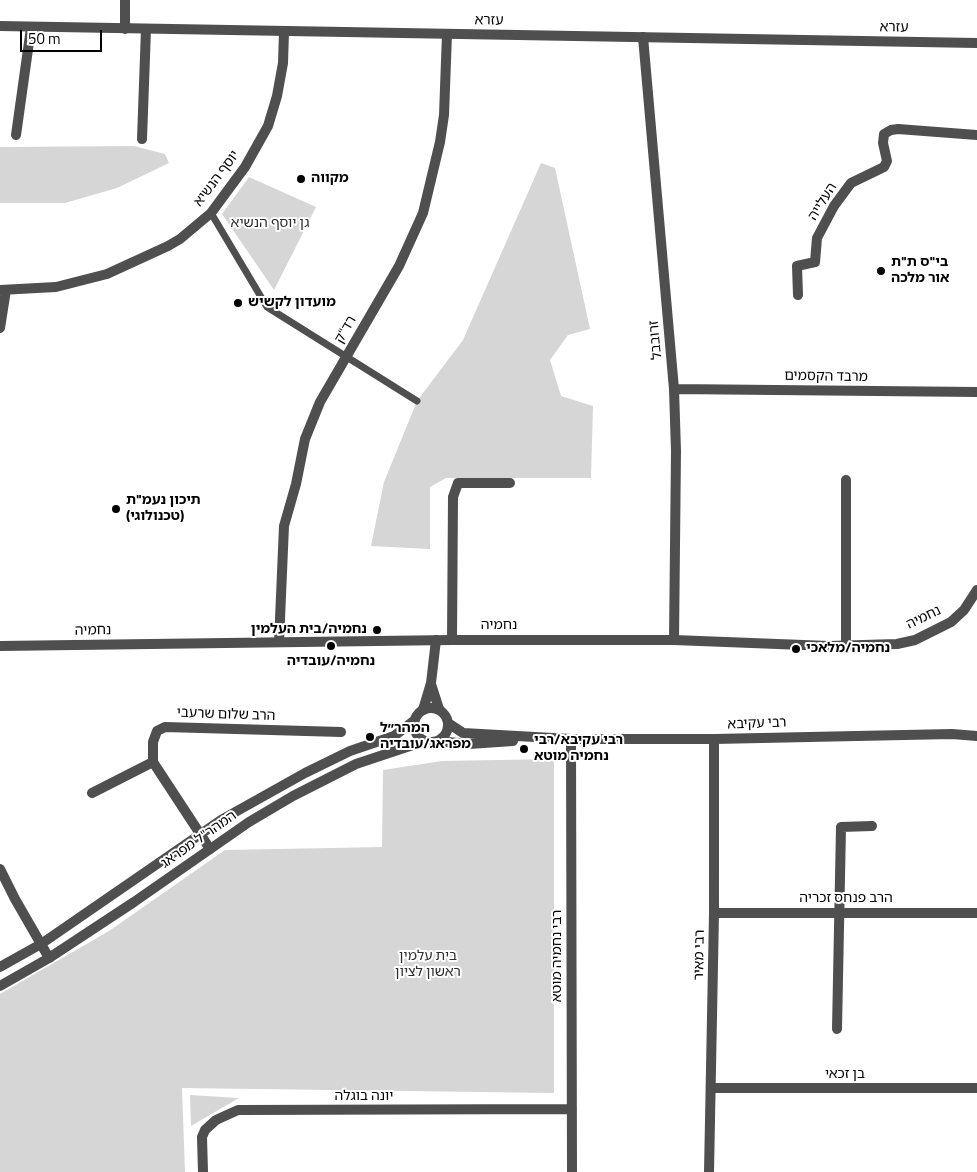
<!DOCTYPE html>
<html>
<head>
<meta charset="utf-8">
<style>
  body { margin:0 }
  #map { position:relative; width:977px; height:1172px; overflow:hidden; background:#fff; font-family:"Titillium Web",sans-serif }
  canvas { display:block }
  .scale { position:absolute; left:20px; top:30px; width:82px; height:22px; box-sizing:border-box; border:2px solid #000; border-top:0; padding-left:6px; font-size:15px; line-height:18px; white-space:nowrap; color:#000; -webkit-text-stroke:4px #fff; paint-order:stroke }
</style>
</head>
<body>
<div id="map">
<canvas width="977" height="1172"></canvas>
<div class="scale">50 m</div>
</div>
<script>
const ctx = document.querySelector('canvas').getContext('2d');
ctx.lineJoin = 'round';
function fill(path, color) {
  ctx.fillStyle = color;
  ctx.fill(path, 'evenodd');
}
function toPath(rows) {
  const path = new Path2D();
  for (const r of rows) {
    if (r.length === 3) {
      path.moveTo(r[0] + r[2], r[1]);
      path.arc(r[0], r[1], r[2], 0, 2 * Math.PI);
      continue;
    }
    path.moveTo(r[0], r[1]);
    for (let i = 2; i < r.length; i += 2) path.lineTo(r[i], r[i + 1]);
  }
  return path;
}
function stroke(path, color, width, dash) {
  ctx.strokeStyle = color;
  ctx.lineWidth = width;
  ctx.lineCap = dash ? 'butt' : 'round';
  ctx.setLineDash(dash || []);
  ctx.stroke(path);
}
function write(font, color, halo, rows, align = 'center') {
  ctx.font = font + ' "Titillium Web","Noto Sans Hebrew",sans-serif';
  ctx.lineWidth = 4;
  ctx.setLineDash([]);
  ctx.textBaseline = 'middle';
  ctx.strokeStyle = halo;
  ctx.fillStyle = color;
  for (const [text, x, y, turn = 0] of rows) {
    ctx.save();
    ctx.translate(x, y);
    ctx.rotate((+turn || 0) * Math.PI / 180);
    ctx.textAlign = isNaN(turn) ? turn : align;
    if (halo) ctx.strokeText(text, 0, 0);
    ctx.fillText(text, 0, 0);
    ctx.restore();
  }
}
fill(toPath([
  [134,146,165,154,169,163,117,188,65,203,0,203,0,147],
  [541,163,555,168,590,329,568,335,550,360,561,396,593,406,591,478,446,478,430,487,430,549,371,546,384,482,417,401,463,340],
  [249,177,316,207,274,290,222,214],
  [554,759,554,1093,182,1088,185,1172,0,1172,0,994,109,931,225,850,382,847,383,770,442,761],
  [190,1095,239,1098,191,1126]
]), '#d6d6d6');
stroke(toPath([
  [211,213,267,307,417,401]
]), '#4f4f4f', 7);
stroke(toPath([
  [125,29,125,0],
  [643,37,674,389,676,451,674,640],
  [16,135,31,28],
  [142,139,146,29],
  [0,290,56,287,107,274,168,246,180,239,211,213,245,167,268,126,277,96,283,63,284,32],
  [798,295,797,266,815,262,817,238,834,206,851,183,884,167,887,161,883,143,884,134,891,130,898,129,977,135],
  [0,328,6,290],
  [674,389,977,392],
  [846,480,846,646],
  [452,640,453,497,458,483,510,483],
  [279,642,284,526,296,484,305,439,320,402,399,266,423,213,440,142,444,115,447,34],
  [431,684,439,709],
  [423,710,431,683,436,640],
  [571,739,572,1172],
  [92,793,153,762],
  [210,849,153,762,153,742,157,731,165,727,341,732],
  [0,869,15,899,49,958],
  [714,913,977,913],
  [837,1029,841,827,872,826],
  [712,1088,977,1088],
  [203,1172,202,1137,205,1130,216,1120,238,1110,572,1109],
  [709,1172,714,913,714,739]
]), '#4f4f4f', 10);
stroke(toPath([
  [0,26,977,43],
  [0,646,452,640,674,640,829,646,897,644,915,640,951,622,964,610,977,590],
  [431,725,17],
  [448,723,463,733,571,739,714,739,952,734,977,736],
  [437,741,469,744,513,741],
  [0,967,41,944,221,820,305,773,350,751,394,736,415,720],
  [0,986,49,958,134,902,249,822,293,796,356,764,425,741]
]), '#4f4f4f', 10);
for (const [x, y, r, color] of [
  [301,179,5,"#000"],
  [881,271,5,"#000"],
  [238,303,5,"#000"],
  [116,509,5,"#000"],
  [377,630,5,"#000"],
  [331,646,5,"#000"],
  [796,649,5,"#000"],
  [370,737,5,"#000"],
  [524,749,5,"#000"]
]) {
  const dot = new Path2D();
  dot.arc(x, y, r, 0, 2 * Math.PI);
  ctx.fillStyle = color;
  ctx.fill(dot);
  stroke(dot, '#fff', 2);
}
write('14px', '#000', '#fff', [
  ["עזרא",489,21,1],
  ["עזרא",894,28,1],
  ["יוסף הנשיא",217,179,-53],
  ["העלייה",823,202,-58],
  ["רד\"ק",346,330,-60],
  ["זרובבל",656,340,-95],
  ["מרבד הקסמים",826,377,1],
  ["נחמיה",924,618,-26],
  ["נחמיה",499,626],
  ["נחמיה",93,631,-1],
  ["הרב שלום שרעבי",226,715,2],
  ["רבי עקיבא",757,724,-2],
  ["המהר\"ל מפראג",199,840,-35],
  ["הרב פנחס זכריה",846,899],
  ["רבי מאיר",700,955,-89],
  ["רבי נחמיה מוטא",558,956,-90],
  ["בן זכאי",845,1075],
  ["יונה בוגלה",364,1097]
]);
write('bold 14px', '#000', '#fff', [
  ["מקווה",311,179],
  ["בי\"ס ת\"ת",891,263],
  ["אור מלכה",891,279],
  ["מועדון לקשיש",248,303],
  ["תיכון נעמ\"ת",126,501],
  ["(טכנולוגי)",126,517],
  ["נחמיה/בית העלמין",367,630,"right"],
  ["נחמיה/מלאכי",806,649],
  ["נחמיה/עובדיה",331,662,"center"],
  ["המהר״ל",380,729],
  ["מפראג/עובדיה",380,745],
  ["רבי עקיבא/רבי",534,741],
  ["נחמיה מוטא",534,757]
], 'left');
write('14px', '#2d2d2d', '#fff', [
  ["גן יוסף הנשיא",270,224],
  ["בית עלמין",428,957],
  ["ראשון לציון",428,973]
]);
</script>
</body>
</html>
